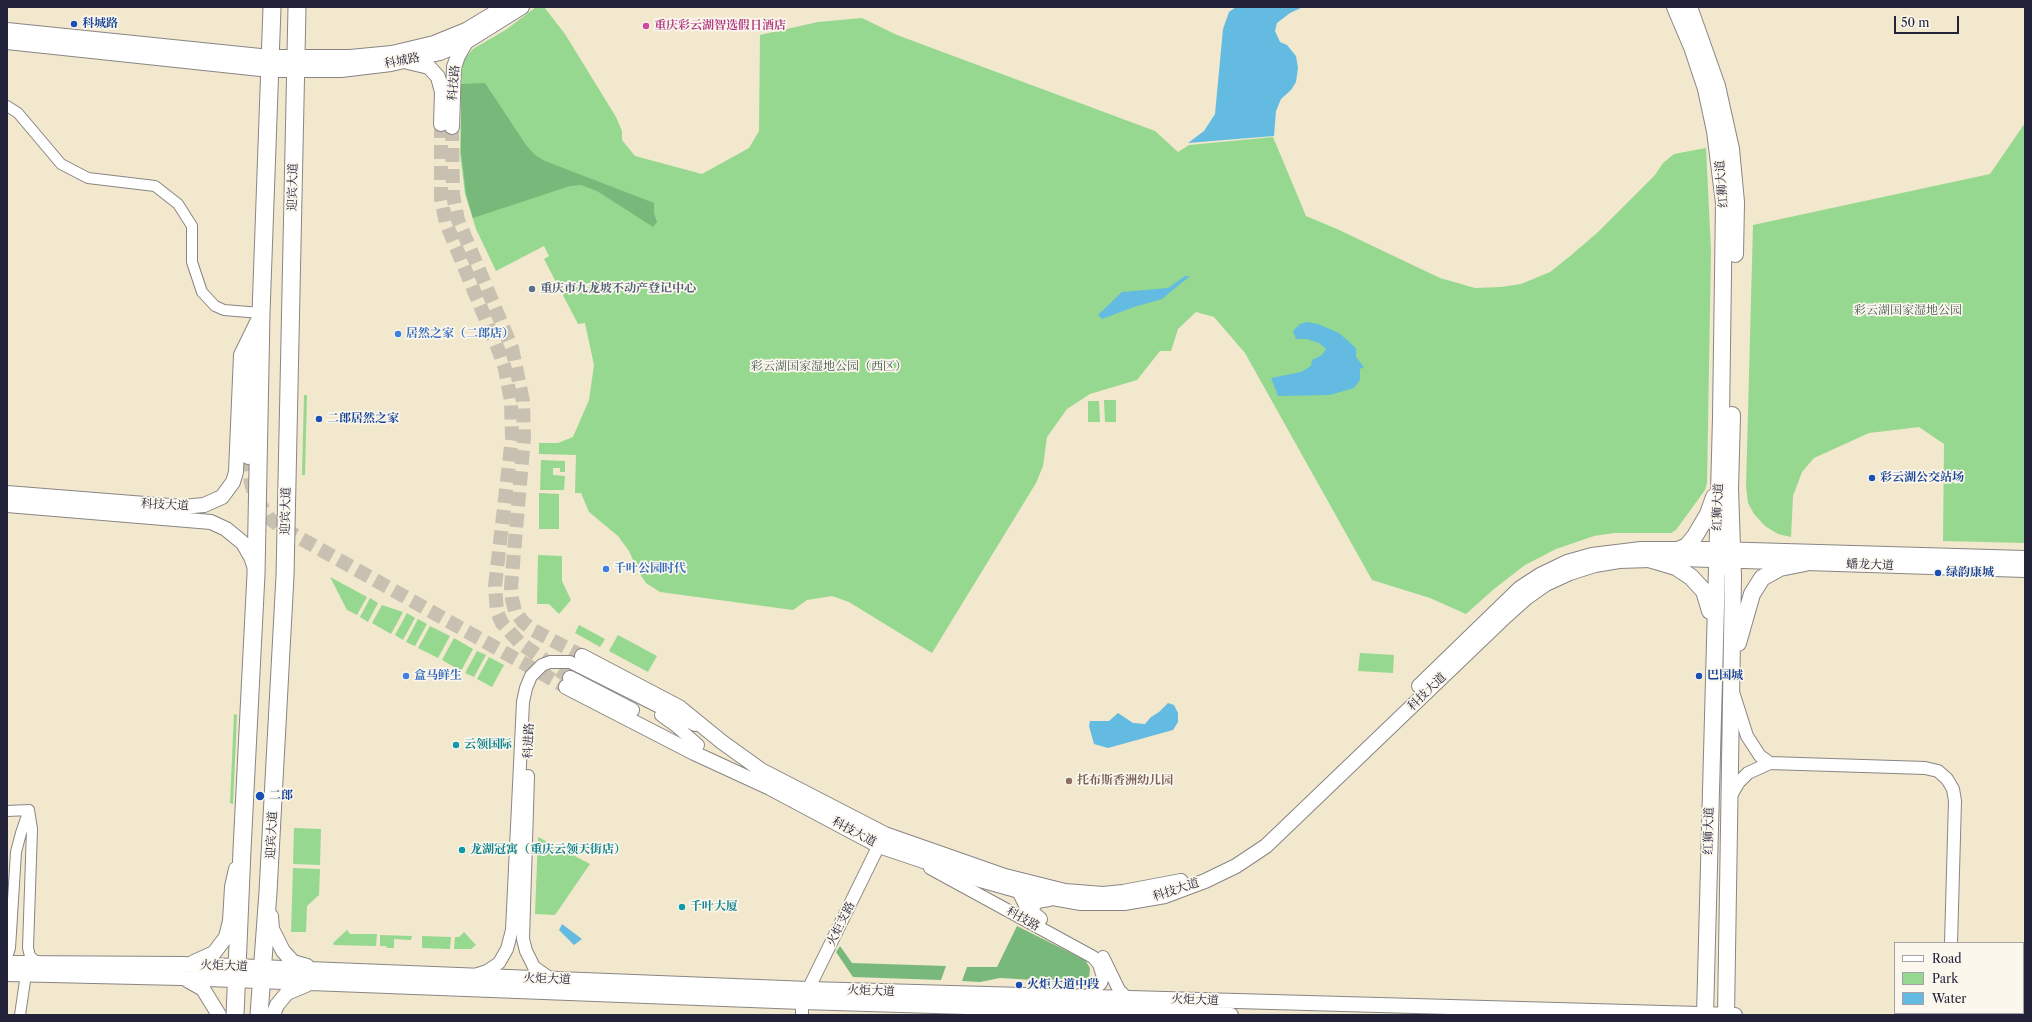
<!DOCTYPE html>
<html>
<head>
<meta charset="utf-8">
<style>
  body { margin:0 }
  #map { position:relative; width:2032px; height:1022px; overflow:hidden; background:#f1e8cd; font-family:"Libre Caslon Text",serif }
  canvas { display:block }
  .frame { position:absolute; inset:0; border:8px solid #22223b; pointer-events:none }
  .legend { position:absolute; left:1894px; top:942px; width:130px; height:72px; box-sizing:border-box; background:#fbf7ec; border:1px solid #a4a2a5; margin:0; padding:5px 7px; list-style:none; font-size:12px; color:#22223b }
  .legend li { display:flex; align-items:center; gap:8px; height:20px }
  .legend b { width:20px; border:1px solid #a4a2a5 }
  .scale { position:absolute; left:1894px; top:16px; width:65px; height:18px; box-sizing:border-box; border:2px solid #22223b; border-top:0; padding-left:5px; font-size:12px; line-height:14px; white-space:nowrap; color:#22223b; -webkit-text-stroke:3px #fbf7ec; paint-order:stroke }
</style>
</head>
<body>
<div id="map">
<canvas width="2032" height="1022"></canvas>
<div class="frame"></div>
<ul class="legend">
<li><b style="height:5px;background:#fff"></b>Road</li>
<li><b style="height:11px;background:#96d88f"></b>Park</li>
<li><b style="height:11px;background:#64bbe1"></b>Water</li>
</ul>
<div class="scale">50 m</div>
</div>
<script>
const ctx = document.querySelector('canvas').getContext('2d');
ctx.lineJoin = 'round';
function fill(path, color) {
  ctx.fillStyle = color;
  ctx.fill(path, 'evenodd');
}
function toPath(rows) {
  const path = new Path2D();
  for (const r of rows) {
    path.moveTo(r[0], r[1]);
    for (let i = 2; i < r.length; i += 2) path.lineTo(r[i], r[i + 1]);
  }
  return path;
}
function stroke(path, color, width, dash) {
  ctx.strokeStyle = color;
  ctx.lineWidth = width;
  ctx.lineCap = dash ? 'butt' : 'round';
  ctx.setLineDash(dash || []);
  ctx.stroke(path);
}
function write(font, color, halo, rows, align = 'center') {
  ctx.font = font + ' "Libre Caslon Text","Noto Serif SC",serif';
  ctx.lineWidth = 3.5;
  ctx.setLineDash([]);
  ctx.textBaseline = 'middle';
  ctx.strokeStyle = halo;
  ctx.fillStyle = color;
  for (const [text, x, y, turn = 0] of rows) {
    ctx.save();
    ctx.translate(x, y);
    ctx.rotate((+turn || 0) * Math.PI / 180);
    ctx.textAlign = isNaN(turn) ? turn : align;
    if (halo) ctx.strokeText(text, 0, 0);
    ctx.fillText(text, 0, 0);
    ctx.restore();
  }
}
fill(toPath([
  [536,7,544,7,565,34,616,117,622,131,622,140,635,156,702,174,749,148,759,131,760,35,818,22,862,18,897,35,1155,131,1178,152,1189,145,1273,137,1306,216,1337,229,1440,278,1475,288,1501,287,1521,284,1550,272,1569,257,1597,233,1655,175,1663,163,1674,154,1706,148,1711,251,1707,483,1705,490,1676,530,1671,533,1614,533,1594,536,1556,549,1525,565,1494,589,1466,614,1430,598,1372,580,1245,353,1214,317,1196,312,1178,329,1171,351,1160,351,1137,380,1090,394,1067,409,1047,437,1043,466,1036,483,932,653,849,602,832,596,807,600,793,610,660,592,646,583,638,571,629,551,618,536,589,512,581,493,575,493,576,455,539,454,539,443,558,443,573,437,589,400,594,365,585,323,578,324,544,259,549,256,544,246,496,271,476,229,465,194,460,153,462,62,473,49,507,29],
  [2025,123,2025,543,1943,541,1944,444,1919,427,1869,433,1814,458,1802,472,1793,496,1791,537,1778,534,1765,526,1754,514,1748,503,1746,487,1753,225,1990,174],
  [304,395,307,395,305,475,302,475],
  [1104,400,1116,400,1116,422,1105,422],
  [1088,401,1099,401,1100,422,1088,422],
  [541,460,565,461,565,472,560,472,560,468,553,468,553,475,565,476,564,490,540,490],
  [539,493,559,494,559,529,539,529],
  [538,555,562,556,562,581,571,600,559,614,549,604,537,604],
  [330,577,367,597,357,615,347,610],
  [370,598,378,603,368,622,360,617],
  [382,605,403,612,391,634,372,623],
  [407,613,415,618,403,640,395,635],
  [418,619,427,624,415,646,406,642],
  [579,625,605,639,600,647,575,633],
  [430,626,450,636,438,658,418,648],
  [618,635,657,656,648,672,609,651],
  [454,638,473,649,461,671,442,660],
  [477,651,486,655,474,677,465,673],
  [1360,653,1394,655,1393,673,1358,671],
  [489,657,504,665,492,687,477,679],
  [234,714,237,715,233,804,230,803],
  [294,828,321,829,320,865,293,864],
  [538,837,590,864,555,915,535,914],
  [293,868,320,869,319,895,307,906,306,932,291,932],
  [347,930,350,934,377,934,376,946,334,945,333,943],
  [464,932,476,945,471,949,454,949,455,937,459,937],
  [380,935,412,936,411,940,394,939,394,948,387,948,386,946,380,946],
  [422,936,451,937,450,949,422,948]
]), '#96d88f');
fill(toPath([
  [485,83,526,145,535,155,545,161,654,203,654,213,657,222,653,227,597,191,581,185,570,186,473,218,466,194,461,152,461,84],
  [1017,926,1085,960,1090,968,1089,980,1080,985,1046,983,1034,980,1000,978,980,982,962,981,967,967,997,967],
  [840,946,852,963,946,966,941,980,853,977,836,952]
]), '#78b87a');
fill(toPath([
  [1236,7,1303,7,1290,13,1277,23,1275,31,1280,42,1287,45,1296,56,1298,68,1296,82,1291,90,1281,99,1276,111,1274,136,1188,143,1204,131,1215,114,1223,29,1229,12],
  [1185,276,1190,276,1162,299,1134,307,1102,319,1098,315,1122,292,1168,288],
  [1307,322,1318,324,1339,333,1356,348,1356,357,1364,367,1360,369,1360,380,1354,388,1330,395,1278,396,1271,378,1301,372,1311,366,1312,360,1322,355,1326,349,1319,343,1307,339,1296,339,1293,331,1300,324],
  [1168,703,1174,705,1178,713,1178,722,1173,730,1108,748,1094,744,1089,726,1090,721,1109,721,1118,713,1133,723,1145,724,1151,717,1159,712],
  [562,924,582,939,574,945,559,930]
]), '#64bbe1');
stroke(toPath([
  [441,124,441,198,446,223,500,354,505,369,511,401,512,438,495,586,497,612,502,623,519,642,570,678],
  [452,127,453,195,458,220,512,348,523,401,524,438,511,587,512,599,515,611,523,622,533,630,582,656],
  [248,457,251,483,254,494,269,518,282,528,566,687]
]), '#c8c0b0', 14, [14, 7]);
const minor = toPath([
  [7,106,18,113,61,164,88,178,155,186,178,204,192,226,192,262,202,292,215,306,224,310,261,313],
  [7,811,29,810],
  [7,957,10,948,16,852,21,833,29,810,32,829,28,948,30,956,37,962],
  [2023,991,2025,991],
  [20,1015,26,974]
]);
const tertiary = toPath([
  [1734,695,1747,736,1760,756,1770,763],
  [661,715,675,725,698,745],
  [528,776,523,939,526,951,534,967,551,979],
  [1730,797,1739,782,1748,773,1770,763,1925,768,1938,771,1947,779,1953,789,1955,801,1951,943],
  [930,868,1093,957,1099,964,1103,977,1101,983,1087,997],
  [1015,885,1028,911,1036,917],
  [1103,957,1119,990,1128,999],
  [475,975,487,971,499,963,507,949,512,930,523,702,526,688,531,676,542,665,550,662,570,662,695,725],
  [802,1015,802,1002,882,839],
  [1949,1015,1949,1013]
]);
const secondary = toPath([
  [7,30,270,57,350,57,392,53,434,43,466,30,504,7],
  [7,42,270,70,341,70,391,64,440,53,466,42,522,7],
  [408,62,429,67,438,77,442,92,441,124],
  [452,127,454,67,458,56,466,42],
  [248,457,251,339],
  [7,493,183,507,204,505,222,497,233,482,236,472,241,355,261,314],
  [7,505,211,522,226,529,243,543,251,557,255,568],
  [582,656,679,707,722,742,761,770,885,834,1005,876,1065,891,1103,894,1123,892,1181,881],
  [570,678,632,710],
  [1419,686,1520,588,1540,575,1567,562,1592,555,1641,549,1716,549,2025,558],
  [566,687,694,753,770,788,879,846,980,880,1030,894,1081,903,1124,903,1165,896,1205,881,1236,866,1266,846,1506,616,1526,598,1546,584,1570,573,1595,565,1619,561,1681,559,2025,570],
  [271,916,272,929,283,951,293,962,307,966],
  [1040,919,1033,913,1032,907,1037,901,1049,899],
  [194,962,214,953,226,937,230,921,232,887,236,869],
  [7,963,183,964,809,989,1735,1015],
  [7,974,181,978,802,1002,1231,1015],
  [187,980,203,989,219,1015],
  [273,1015,277,1005,287,993,306,985]
]);
const primary = toPath([
  [1675,7,1692,47,1706,89,1715,131,1724,203,1721,418,1705,1015],
  [1689,7,1717,86,1731,149,1736,202,1735,254],
  [1680,549,1687,546,1695,536,1708,514,1714,497],
  [1649,559,1676,567,1691,577,1704,591,1710,611],
  [1738,643,1752,594,1762,578,1780,568,1805,563],
  [1726,1015,1733,576,1730,489,1732,415]
]);
const trunk = toPath([
  [235,1015,242,850,256,574,261,313,272,7],
  [259,1015,268,892,285,576,297,7]
]);
stroke(minor, '#8a8584', 12);
stroke(tertiary, '#8a8584', 14);
stroke(secondary, '#8a8584', 16);
stroke(primary, '#8a8584', 18);
stroke(trunk, '#8a8584', 19);
stroke(minor, '#fff', 10);
stroke(tertiary, '#fff', 12);
stroke(secondary, '#fff', 14);
stroke(primary, '#fff', 16);
stroke(trunk, '#fff', 17);
for (const [x, y, r, color] of [
  [74,24,4,"#1a4fb4"],
  [646,26,4,"#d1479c"],
  [532,289,4,"#5c6f8a"],
  [398,334,4,"#3f7fe0"],
  [319,419,4,"#1a4fb4"],
  [1872,478,4,"#1a4fb4"],
  [606,569,4,"#3f7fe0"],
  [1938,573,4,"#1a4fb4"],
  [406,676,4,"#3f7fe0"],
  [1699,676,4,"#1a4fb4"],
  [456,745,4,"#0f9aa8"],
  [1069,781,4,"#8d6e63"],
  [260,796,5,"#1a4fb4"],
  [462,850,4,"#0f9aa8"],
  [682,907,4,"#0f9aa8"],
  [1019,985,4,"#1a4fb4"]
]) {
  const dot = new Path2D();
  dot.arc(x, y, r, 0, 2 * Math.PI);
  ctx.fillStyle = color;
  ctx.fill(dot);
  stroke(dot, '#fbf7ec', 1.5);
}
write('bold 12px', '#164399', '#fbf7ec', [
  ["科城路",82,24],
  ["二郎居然之家",327,419],
  ["彩云湖公交站场",1880,478],
  ["绿韵康城",1946,573],
  ["巴国城",1707,676],
  ["二郎",269,796],
  ["火炬大道中段",1027,985]
], 'left');
write('bold 12px', '#b23c85', '#fbf7ec', [
  ["重庆彩云湖智选假日酒店",654,26]
], 'left');
write('12px', '#22223b', '#fbf7ec', [
  ["科城路",402,61,-11],
  ["科技路",454,83,-85],
  ["红狮大道",1722,184,-95],
  ["迎宾大道",293,187,-89],
  ["科技大道",165,505,3],
  ["红狮大道",1718,507,-88],
  ["迎宾大道",286,511,-89],
  ["蟠龙大道",1870,565,2],
  ["科技大道",1427,692,-44],
  ["科进路",529,741,-88],
  ["红狮大道",1709,831,-89],
  ["科技大道",854,832,28],
  ["迎宾大道",272,835,-87],
  ["科技大道",1176,890,-18],
  ["科技路",1023,919,29],
  ["火炬支路",841,924,-64],
  ["火炬大道",224,966,2],
  ["火炬大道",547,979,2],
  ["火炬大道",871,991,2],
  ["火炬大道",1195,1000,2]
]);
write('bold 12px', '#4e5e75', '#fbf7ec', [
  ["重庆市九龙坡不动产登记中心",540,289]
], 'left');
write('12px', '#455954', '#fbf7ec', [
  ["彩云湖国家湿地公园",1908,311],
  ["彩云湖国家湿地公园（西区）",829,367]
]);
write('bold 12px', '#366cbe', '#fbf7ec', [
  ["居然之家（二郎店）",406,334],
  ["千叶公园时代",614,569],
  ["盒马鲜生",414,676]
], 'left');
write('bold 12px', '#0d838f', '#fbf7ec', [
  ["云领国际",464,745],
  ["龙湖冠寓（重庆云领天街店）",470,850],
  ["千叶大厦",690,907]
], 'left');
write('bold 12px', '#785e54', '#fbf7ec', [
  ["托布斯香洲幼儿园",1077,781]
], 'left');
</script>
</body>
</html>
